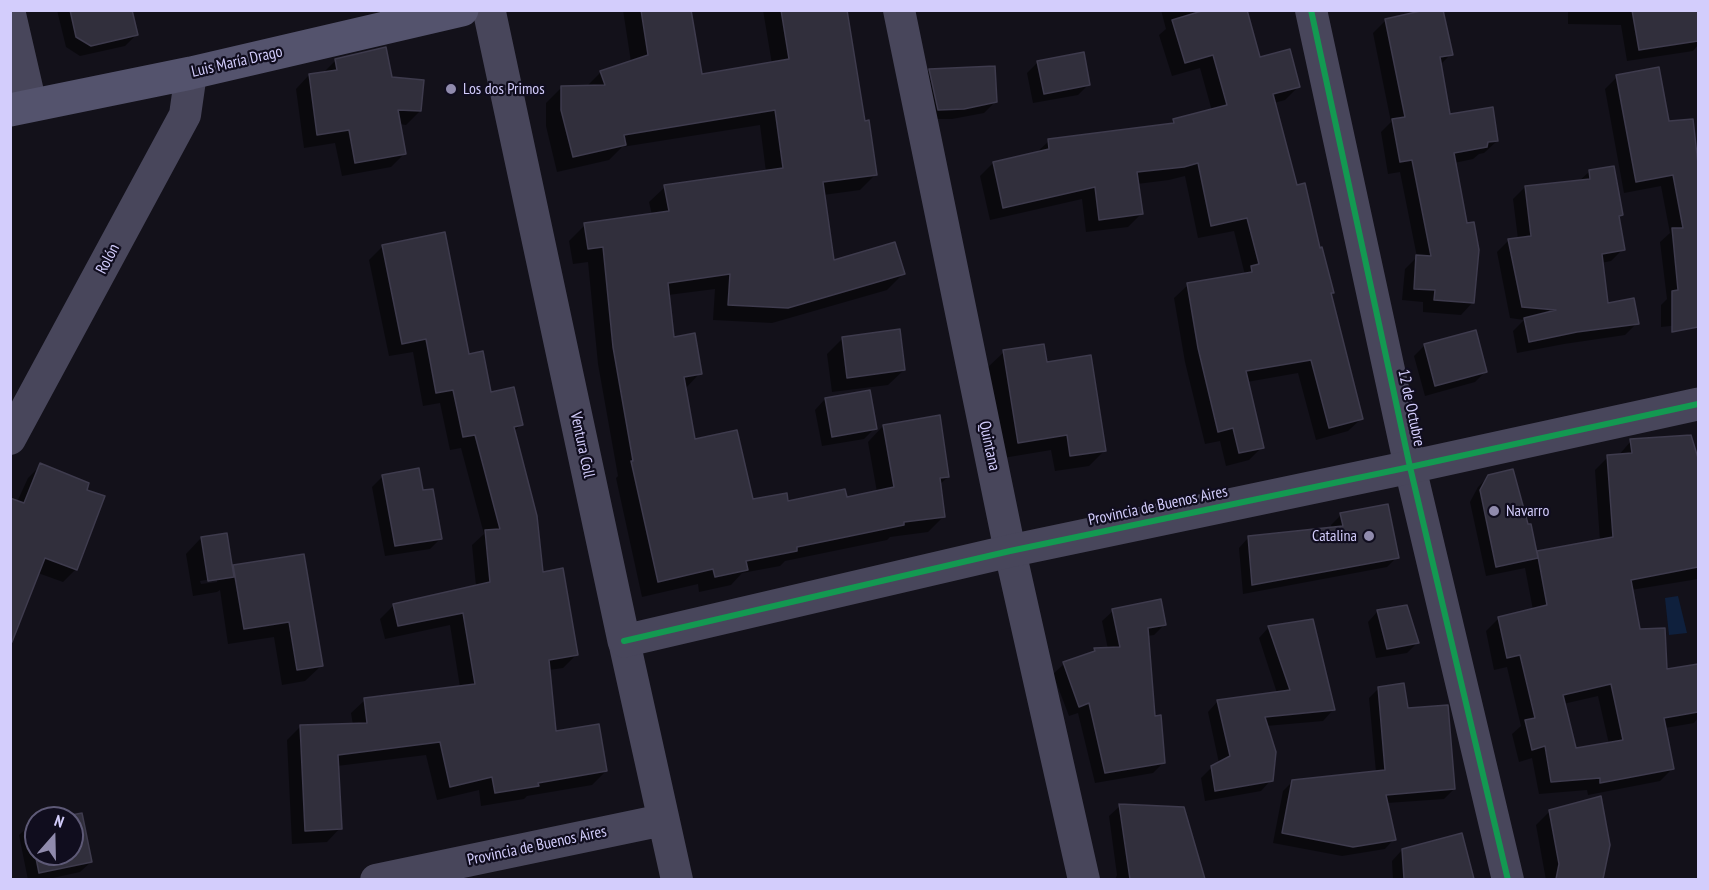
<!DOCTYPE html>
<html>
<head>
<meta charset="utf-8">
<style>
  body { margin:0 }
  #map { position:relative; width:1709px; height:890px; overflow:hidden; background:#13111a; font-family:"PT Sans Narrow",sans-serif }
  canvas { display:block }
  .frame { position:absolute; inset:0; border:12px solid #d3cdfc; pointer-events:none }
  .north { position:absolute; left:24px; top:806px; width:60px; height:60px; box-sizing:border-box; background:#100d1e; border:2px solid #5e5a77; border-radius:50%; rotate:20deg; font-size:16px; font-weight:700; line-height:24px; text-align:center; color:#d3cdfc }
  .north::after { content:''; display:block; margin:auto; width:21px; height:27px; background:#908bad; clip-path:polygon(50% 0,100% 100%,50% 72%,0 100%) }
</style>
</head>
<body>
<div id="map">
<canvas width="1709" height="890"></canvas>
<div class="frame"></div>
<div class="north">N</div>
</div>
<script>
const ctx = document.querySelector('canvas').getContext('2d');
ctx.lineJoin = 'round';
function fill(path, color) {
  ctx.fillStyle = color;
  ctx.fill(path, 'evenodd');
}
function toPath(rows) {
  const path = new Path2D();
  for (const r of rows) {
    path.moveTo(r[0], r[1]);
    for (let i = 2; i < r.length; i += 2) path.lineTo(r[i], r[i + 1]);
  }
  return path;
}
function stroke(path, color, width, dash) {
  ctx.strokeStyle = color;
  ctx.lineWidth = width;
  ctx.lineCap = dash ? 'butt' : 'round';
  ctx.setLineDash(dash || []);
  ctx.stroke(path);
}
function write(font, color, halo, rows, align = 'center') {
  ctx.font = font + ' "PT Sans Narrow",sans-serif';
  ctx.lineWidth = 4.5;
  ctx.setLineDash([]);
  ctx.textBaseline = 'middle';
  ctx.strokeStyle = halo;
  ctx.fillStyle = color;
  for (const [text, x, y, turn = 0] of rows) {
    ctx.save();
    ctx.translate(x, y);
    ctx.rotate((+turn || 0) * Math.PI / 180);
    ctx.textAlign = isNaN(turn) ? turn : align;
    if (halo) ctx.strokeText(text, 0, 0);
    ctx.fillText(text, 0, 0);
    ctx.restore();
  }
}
fill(toPath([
  [1678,596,1687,633,1669,635,1665,598]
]), '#0f203d');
fill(toPath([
  [57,10,131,10,136,35,125,46,80,56,66,47],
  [623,10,690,10,701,75,772,64,763,10,845,10,864,122,876,174,860,190,823,195,833,262,903,274,887,290,772,323,713,320,715,289,668,295,673,339,700,373,685,389,694,441,752,501,787,503,846,499,877,492,868,442,883,426,948,477,939,485,943,517,928,532,890,537,887,540,785,561,780,566,742,573,731,585,699,592,698,584,642,597,616,478,618,476,598,364,588,262,573,264,569,241,585,225,652,215,649,202,665,187,766,172,760,125,622,147,609,160,557,172,546,126,546,103,561,88,586,87,601,72,631,62],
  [1161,10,1201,10,1202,13,1259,58,1299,86,1285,100,1274,103,1296,186,1332,292,1330,295,1362,418,1348,431,1316,440,1298,373,1247,382,1262,447,1249,460,1226,466,1220,441,1205,444,1185,362,1174,298,1188,285,1245,275,1234,231,1198,238,1185,176,1169,180,1137,184,1141,214,1128,227,1086,232,1082,199,990,220,980,176,993,163,1036,153,1049,141,1169,125,1174,121,1212,111,1200,68,1172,76,1159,35,1166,29],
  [1568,10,1698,10,1698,45,1693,51,1627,61,1621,25,1568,24],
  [1386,20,1451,54,1440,65,1449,116,1497,141,1484,153,1479,154,1473,159,1454,163,1466,225,1473,302,1461,315,1423,312,1423,302,1402,300,1405,269,1417,257,1400,172,1388,174,1381,132,1391,122,1373,33],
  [336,60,391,78,420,111,406,125,399,124,405,153,391,167,342,176,335,143,304,148,296,89,309,75,323,73],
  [1038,62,1088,85,1078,95,1033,103,1027,73],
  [930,70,995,102,984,113,952,119,928,119,920,81],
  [1617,77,1668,123,1696,153,1698,152,1698,323,1661,327,1661,305,1667,299,1660,242,1670,233,1661,186,1624,193,1605,89],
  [1589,172,1621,214,1618,218,1623,249,1611,261,1601,263,1607,305,1637,323,1625,335,1564,344,1517,353,1513,331,1524,320,1510,318,1497,252,1509,240,1518,239,1513,199,1525,187,1579,181],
  [383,246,468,356,490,394,521,424,514,432,541,574,577,654,563,668,549,670,554,733,606,771,592,785,527,796,524,799,481,806,479,790,437,800,426,755,337,766,340,828,327,842,292,844,287,740,301,726,353,725,351,713,365,700,460,687,450,625,385,639,380,619,394,605,476,586,472,545,484,534,461,448,450,450,440,403,423,406,413,352,389,356,369,260],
  [843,338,904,370,888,385,832,392,827,354],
  [1425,345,1485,372,1475,382,1425,396,1414,356],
  [1004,352,1046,364,1104,451,1089,466,1055,471,1051,450,1003,458,988,367],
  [825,399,875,428,864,439,822,446,815,410],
  [1690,436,1698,481,1698,579,1631,590,1639,631,1665,671,1698,665,1698,718,1694,723,1665,728,1673,768,1660,781,1588,795,1587,790,1539,794,1532,758,1519,762,1512,734,1521,726,1507,667,1494,670,1486,631,1499,618,1533,610,1525,568,1486,576,1470,502,1478,487,1489,476,1536,554,1600,541,1595,470,1608,457,1618,456,1631,441],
  [1598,696,1609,744,1574,750,1563,704],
  [41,465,76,569,63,582,38,573,10,641,10,500,17,502,28,478],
  [383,476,441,538,430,549,385,556,372,487],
  [1341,515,1397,557,1387,567,1243,594,1239,548,1248,538,1332,529,1331,525],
  [201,538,231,569,234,566,303,555,321,666,305,681,282,685,274,637,228,644,220,590,217,592,193,596,186,554],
  [217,578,217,582,201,584,200,581],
  [1113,611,1165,624,1154,635,1147,636,1153,718,1164,762,1153,773,1095,783,1078,713,1069,716,1053,674,1064,664,1108,649,1102,621],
  [1378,611,1418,642,1407,653,1376,658,1368,622],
  [1269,627,1333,710,1323,721,1266,726,1271,780,1261,791,1205,801,1201,778,1212,767,1219,763,1208,712,1218,701,1277,693,1259,638],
  [1379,688,1406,709,1454,789,1444,799,1387,803,1394,839,1385,849,1342,856,1273,843,1283,791,1293,781,1376,772,1369,698],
  [1120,806,1183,809,1203,880,1115,880,1117,875,1109,816],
  [1549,812,1608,845,1601,880,1546,880,1536,825],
  [81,815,91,862,80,872,44,880,28,880,19,835,30,825,36,824,36,854,72,854,72,818,64,818],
  [1461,835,1472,880,1393,880,1392,861,1402,850]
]), '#0007');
const building = toPath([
  [70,10,132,10,138,35,91,46,76,37,70,10],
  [641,10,691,10,702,74,789,59,781,10,847,10,865,121,869,120,877,175,823,182,834,260,895,242,905,274,788,308,728,305,730,274,668,283,674,337,695,333,702,374,684,377,695,439,737,430,753,499,787,493,788,501,845,489,847,497,894,487,883,425,940,415,949,477,940,478,945,517,904,522,904,525,797,547,797,551,746,561,748,570,715,577,713,569,658,582,631,461,633,461,613,347,603,247,588,249,584,223,669,211,664,185,783,168,775,110,624,135,626,145,573,157,561,110,561,86,605,85,600,71,648,55,641,10],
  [1205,10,1247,10,1260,57,1290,49,1300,87,1273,94,1297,185,1305,183,1320,248,1322,247,1334,293,1331,293,1363,419,1329,428,1311,360,1246,371,1264,448,1239,453,1233,428,1218,432,1198,348,1187,283,1252,272,1251,266,1259,264,1247,218,1211,226,1198,163,1184,167,1137,172,1143,214,1099,220,1095,187,1003,208,993,162,1049,149,1048,139,1174,123,1173,119,1227,105,1213,55,1185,63,1172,20,1205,10],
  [1425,10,1443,10,1453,55,1440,57,1450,114,1493,107,1498,141,1488,142,1487,147,1454,153,1467,223,1474,222,1479,250,1474,303,1434,300,1435,290,1414,289,1416,255,1431,256,1412,160,1400,162,1392,119,1405,117,1385,19,1425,10],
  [1632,10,1698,10,1698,41,1639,50,1632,10],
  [386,47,392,77,424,80,421,111,398,110,406,154,355,163,349,130,317,135,309,74,337,70,335,59,386,47],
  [1084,52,1090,85,1044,94,1037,61,1084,52],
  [995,66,997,102,964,109,938,110,929,69,995,66],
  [1659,67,1669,121,1693,119,1698,164,1698,327,1672,332,1672,291,1678,290,1672,228,1683,228,1673,175,1636,182,1616,75,1659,67],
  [1614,166,1623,215,1619,216,1625,250,1602,254,1608,303,1634,298,1639,324,1577,332,1529,342,1524,318,1556,310,1522,307,1508,239,1531,236,1525,186,1590,179,1589,170,1614,166],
  [445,232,469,354,483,351,491,392,514,387,523,425,514,427,537,516,543,572,563,568,578,655,549,660,556,731,599,724,607,771,538,783,539,786,495,793,492,777,450,787,440,742,338,755,342,829,305,831,300,725,367,723,364,698,475,684,463,613,398,626,393,604,490,582,485,530,500,529,475,435,463,437,453,390,436,393,426,339,402,344,382,245,445,232],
  [900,329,905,370,847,378,842,337,900,329],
  [1476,330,1487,372,1435,386,1424,344,1476,330],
  [1044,344,1047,362,1091,355,1106,451,1070,456,1067,435,1018,443,1003,350,1044,344],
  [870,390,877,429,832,437,825,398,870,390],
  [1691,435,1698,458,1698,567,1631,580,1640,629,1665,628,1667,669,1698,664,1698,712,1664,718,1674,769,1600,783,1600,778,1551,782,1545,746,1532,750,1525,720,1535,718,1520,655,1507,658,1498,617,1547,605,1537,551,1613,537,1607,455,1632,453,1630,439,1691,435],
  [1611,684,1623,740,1576,748,1563,695,1611,684],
  [40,463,89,483,87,490,105,496,77,570,45,558,12,642,10,641,10,498,24,503,40,463],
  [419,468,423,490,433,489,442,539,395,546,382,475,419,468],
  [1513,469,1528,524,1531,524,1538,558,1496,567,1480,490,1488,475,1513,469],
  [1388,504,1399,558,1252,585,1248,536,1343,526,1340,513,1388,504],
  [227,533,234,577,208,581,201,537,227,533],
  [304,554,323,666,297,670,289,622,244,629,233,565,304,554],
  [1161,599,1166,625,1148,628,1155,716,1161,715,1165,763,1105,773,1089,703,1079,707,1063,662,1095,651,1094,648,1120,647,1112,609,1161,599],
  [1407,605,1419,643,1387,649,1377,610,1407,605],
  [1313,619,1335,710,1265,717,1276,752,1273,781,1215,791,1211,766,1230,756,1217,700,1290,690,1268,626,1313,619],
  [1404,683,1408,708,1448,705,1455,789,1386,795,1396,840,1353,847,1282,833,1292,780,1385,770,1378,687,1404,683],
  [1601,796,1610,845,1603,879,1556,879,1559,864,1549,810,1601,796],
  [1119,804,1184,807,1205,879,1130,879,1119,804],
  [82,813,92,862,39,873,29,823,36,822,36,854,72,854,72,818,56,818,82,813],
  [1462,833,1474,879,1404,879,1402,849,1462,833]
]);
fill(building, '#312f3c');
stroke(building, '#3e3b4d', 1.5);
stroke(toPath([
  [899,10,1010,551,1084,880],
  [1311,10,1410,467,1508,880],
  [10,14,31,105],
  [10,439,185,115,191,73],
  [624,641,677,880],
  [376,880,663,820]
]), '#48465b', 32);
stroke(toPath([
  [489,10,624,641,1010,551,1410,467,1698,404]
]), '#48465b', 33);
stroke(toPath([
  [10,110,191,73,462,10]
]), '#54536d', 33);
stroke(toPath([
  [1311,10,1410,467,1508,880],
  [624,641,1010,551,1410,467,1698,404]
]), '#139951', 6);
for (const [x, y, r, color] of [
  [451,89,6,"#908bad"],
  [1494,511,6,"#908bad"],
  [1369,536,6,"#908bad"]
]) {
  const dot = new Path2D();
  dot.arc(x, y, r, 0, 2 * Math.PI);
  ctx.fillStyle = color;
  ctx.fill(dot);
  stroke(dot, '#100d1e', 2);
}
write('16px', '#d3cdfc', '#100d1e', [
  ["Luis María Drago",237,62,-13],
  ["Rolón",108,259,-62],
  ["12 de Octubre",1411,408,78],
  ["Ventura Coll",582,445,78],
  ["Quintana",989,446,78],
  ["Provincia de Buenos Aires",1158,506,-12],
  ["Provincia de Buenos Aires",537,846,-12]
]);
write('16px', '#d3cdfc', '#100d1e', [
  ["Los dos Primos",463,89],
  ["Navarro",1506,511],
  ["Catalina",1357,536,"right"]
], 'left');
</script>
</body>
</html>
